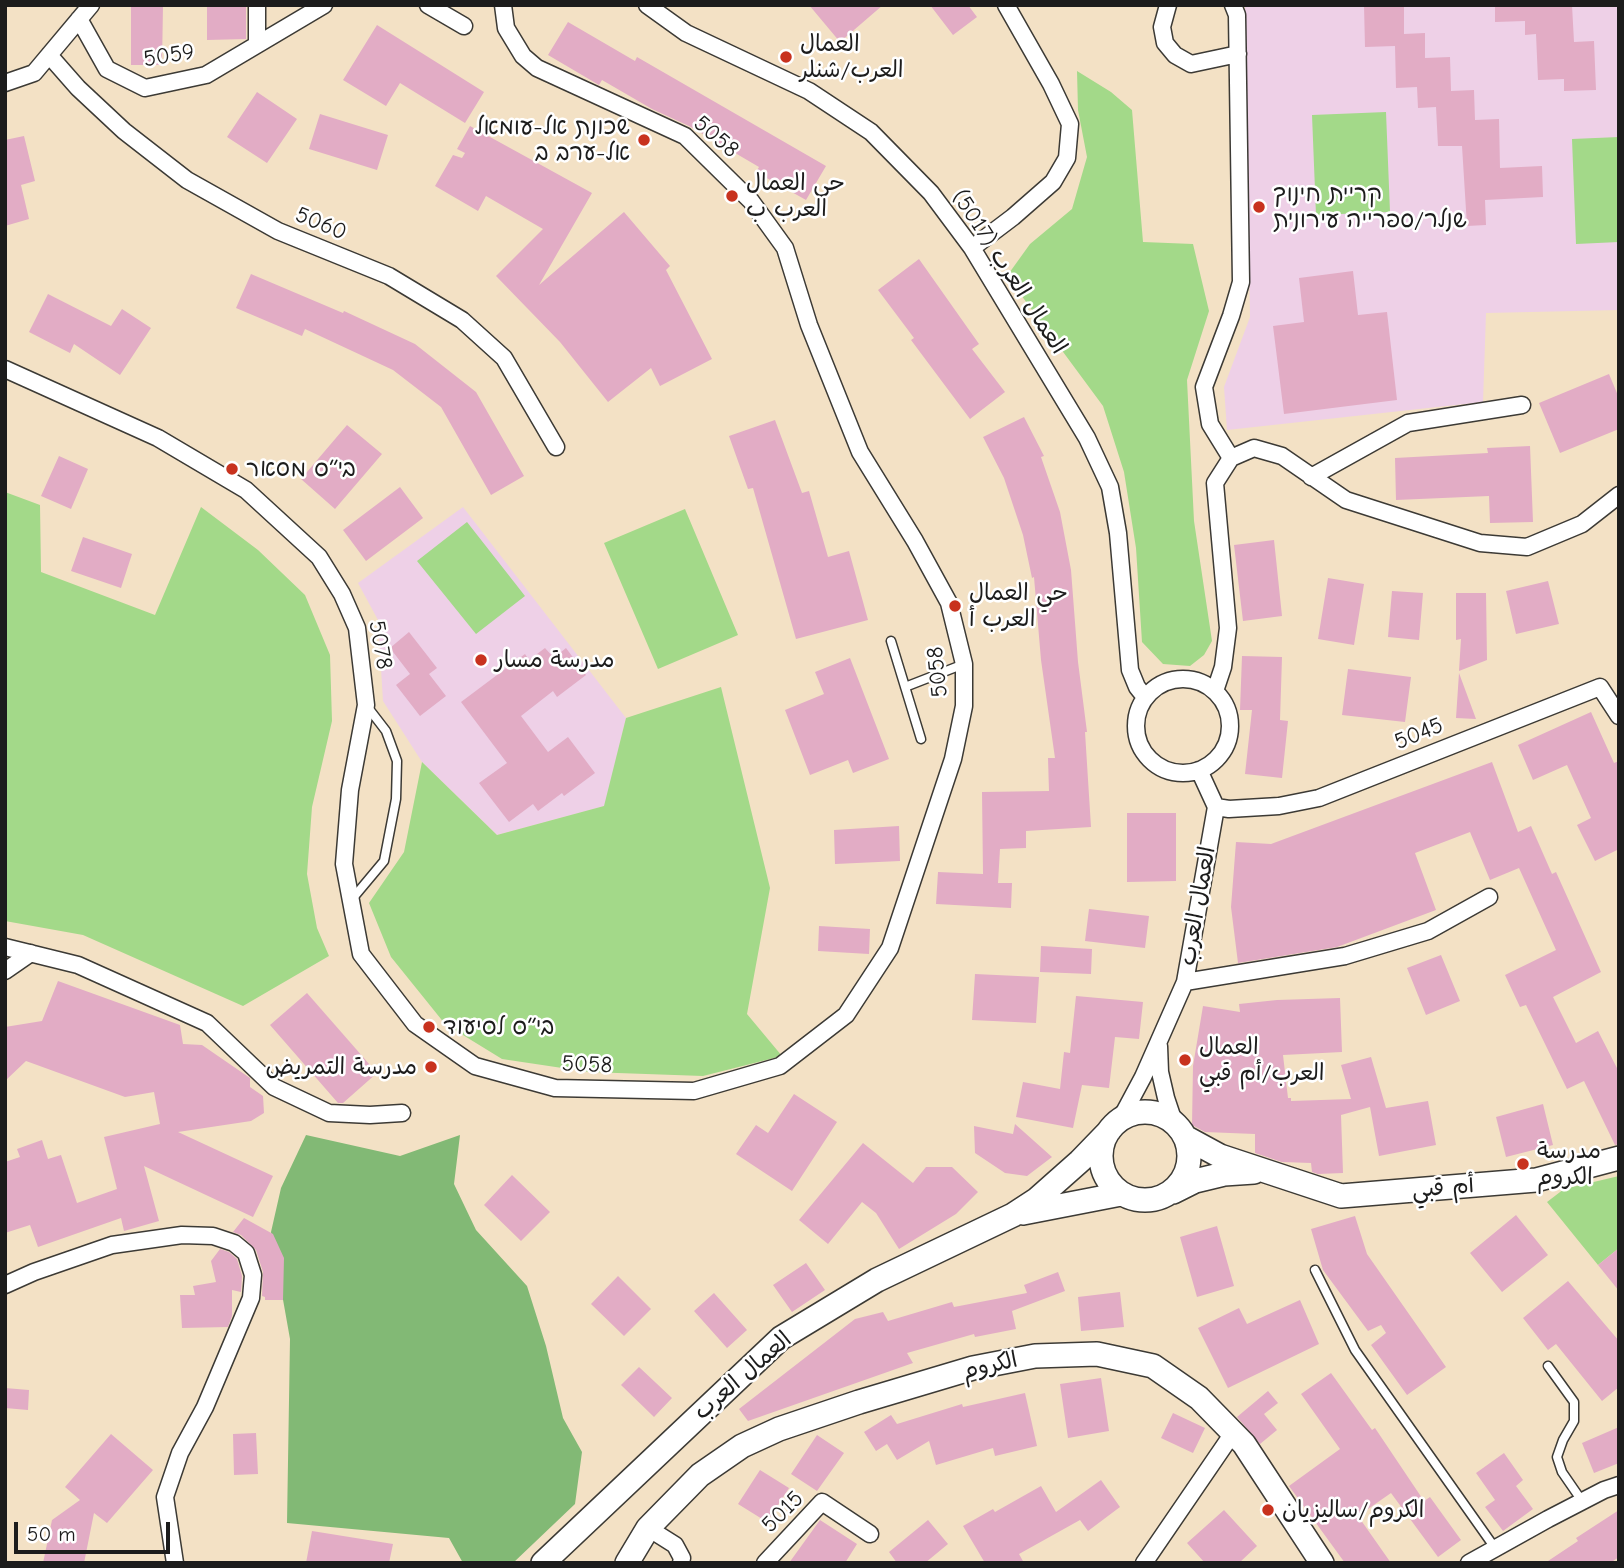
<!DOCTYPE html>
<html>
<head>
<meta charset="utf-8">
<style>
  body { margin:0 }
  #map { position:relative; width:1624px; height:1568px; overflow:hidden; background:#f3e1c5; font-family:"Comic Neue",sans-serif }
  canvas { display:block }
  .frame { position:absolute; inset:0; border:7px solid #1c1c1c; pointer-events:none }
  .scale { position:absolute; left:14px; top:1522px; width:156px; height:32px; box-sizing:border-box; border:4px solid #1c1c1c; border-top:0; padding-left:9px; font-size:21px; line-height:24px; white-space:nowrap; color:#1c1c1c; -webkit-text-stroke:5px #fff; paint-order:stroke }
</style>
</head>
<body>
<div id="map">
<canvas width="1624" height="1568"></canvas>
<div class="frame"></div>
<div class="scale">50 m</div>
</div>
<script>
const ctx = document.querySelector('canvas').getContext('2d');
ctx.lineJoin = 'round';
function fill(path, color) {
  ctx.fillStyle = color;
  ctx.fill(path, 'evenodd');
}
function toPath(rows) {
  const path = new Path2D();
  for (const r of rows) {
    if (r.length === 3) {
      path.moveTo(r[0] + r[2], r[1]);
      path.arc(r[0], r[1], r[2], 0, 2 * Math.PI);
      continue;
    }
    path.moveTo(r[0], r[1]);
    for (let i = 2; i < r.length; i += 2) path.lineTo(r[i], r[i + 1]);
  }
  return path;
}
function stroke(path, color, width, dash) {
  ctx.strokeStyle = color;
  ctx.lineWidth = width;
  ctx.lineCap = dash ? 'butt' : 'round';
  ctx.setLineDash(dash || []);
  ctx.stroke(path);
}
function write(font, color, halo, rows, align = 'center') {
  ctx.font = font + ' "Comic Neue","Playpen Sans Arabic","Playpen Sans Hebrew",sans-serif';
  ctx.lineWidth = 5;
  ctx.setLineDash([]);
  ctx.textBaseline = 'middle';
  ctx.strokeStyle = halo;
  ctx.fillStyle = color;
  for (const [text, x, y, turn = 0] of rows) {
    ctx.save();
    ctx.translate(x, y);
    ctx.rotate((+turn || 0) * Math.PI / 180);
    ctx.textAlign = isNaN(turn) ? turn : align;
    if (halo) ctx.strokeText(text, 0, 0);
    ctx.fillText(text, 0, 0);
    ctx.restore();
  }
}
fill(toPath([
  [1245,5,1619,5,1619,310,1486,313,1483,402,1227,430,1224,387,1250,317],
  [463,507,626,718,605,806,497,835,422,762,383,701,378,620,358,583]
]), '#eed0e7');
fill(toPath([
  [1077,71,1111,92,1132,110,1143,242,1193,244,1209,311,1187,380,1194,521,1212,641,1204,655,1190,666,1163,664,1142,642,1136,548,1124,472,1103,406,1007,276,1030,244,1072,209,1087,157,1078,110],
  [1386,112,1390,212,1316,215,1312,115],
  [1619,137,1619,242,1576,244,1572,139],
  [5,492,40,505,41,572,155,615,201,507,258,550,305,595,330,655,332,721,312,807,307,874,317,928,329,956,243,1006,83,935,5,921],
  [685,509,738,635,658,669,604,543],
  [467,522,525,596,476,634,417,561],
  [721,687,770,888,747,1014,782,1056,703,1076,589,1072,502,1059,445,1024,391,957,369,903,404,852,422,762,497,835,604,806,626,718],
  [1619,1176,1619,1248,1598,1265,1547,1202,1564,1189]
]), '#a3d989');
fill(toPath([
  [306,1135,400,1156,460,1135,454,1184,476,1230,527,1286,546,1346,563,1418,582,1452,575,1504,513,1563,463,1563,449,1538,287,1523,290,1339,271,1232,281,1188]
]), '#82b975');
fill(toPath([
  [131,5,163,5,162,65,131,65],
  [207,5,246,5,246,39,207,40],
  [809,5,883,5,840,42],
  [930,5,968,5,977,17,953,35],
  [1364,5,1404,5,1404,34,1425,33,1425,58,1450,57,1451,91,1474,90,1475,120,1499,119,1500,168,1542,166,1543,197,1485,200,1486,225,1467,226,1462,146,1438,146,1436,107,1418,108,1417,87,1396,88,1395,46,1365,47],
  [1495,5,1572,5,1574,42,1594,41,1596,90,1564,91,1564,79,1538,80,1536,34,1525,35,1525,21,1495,22],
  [568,22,635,61,637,57,826,166,806,200,756,172,759,167,689,126,652,109,602,80,599,85,548,55],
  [377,25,484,92,465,123,400,83,386,106,343,80],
  [257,92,297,119,267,163,227,137],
  [320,114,388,135,377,170,309,149],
  [470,126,592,193,539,285,624,212,670,266,666,270,712,359,660,386,651,368,608,402,560,342,496,276,543,229,486,196,478,211,435,186,453,155,462,158,465,153,457,149],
  [24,136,35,181,21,185,29,219,5,226,5,140],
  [919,259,979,344,972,349,1005,392,970,419,911,340,914,338,878,290],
  [1353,271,1358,315,1387,312,1397,400,1284,414,1273,326,1304,322,1299,278],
  [251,274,343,313,344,311,415,344,476,392,524,476,491,495,441,407,393,370,305,329,302,336,236,308],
  [48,294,111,326,122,309,151,328,120,375,74,344,70,353,29,332],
  [1609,374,1619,398,1619,429,1560,453,1539,403],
  [1024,417,1044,456,1041,457,1060,512,1071,570,1078,662,1087,732,1085,732,1091,827,1026,831,1026,848,1000,849,998,883,1012,883,1011,908,936,904,938,872,983,874,982,792,1049,791,1048,758,1055,758,1041,660,1034,577,1032,578,1023,535,1004,478,983,437],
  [775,420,802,493,809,491,828,557,849,551,868,620,796,639,753,488,748,489,729,436],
  [347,425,382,454,335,509,301,479],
  [1530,446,1533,522,1490,523,1489,496,1396,500,1395,458,1488,453,1487,448],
  [59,456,88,469,71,509,41,496],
  [400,487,423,518,366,561,343,530],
  [83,537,132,554,121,588,71,571],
  [1274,540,1282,616,1243,621,1234,545],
  [1328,578,1364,584,1354,645,1318,639],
  [1548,581,1559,624,1516,634,1506,591],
  [1392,591,1423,593,1419,640,1388,637],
  [1456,593,1486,593,1487,660,1459,671,1461,639,1456,640],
  [409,632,437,668,429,674,446,696,420,716,396,685,410,674,390,648],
  [545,648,554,658,566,648,586,675,557,697,553,691,521,716,548,752,568,737,595,773,564,796,562,793,538,811,533,804,509,822,479,783,507,763,461,702,525,654,529,660],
  [1242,656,1282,657,1280,720,1288,721,1282,778,1245,774,1252,710,1240,710],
  [850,658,889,759,853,773,848,760,810,775,785,710,824,694,815,672],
  [1348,669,1411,677,1405,722,1342,715],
  [1459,673,1476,719,1456,718],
  [1591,712,1614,763,1619,761,1619,849,1595,861,1577,825,1591,818,1567,765,1533,780,1518,745],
  [1492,762,1518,832,1531,826,1552,874,1556,872,1601,972,1553,997,1576,1043,1598,1031,1619,1072,1619,1144,1615,1145,1584,1081,1567,1089,1526,1005,1520,1007,1505,975,1556,950,1519,868,1490,880,1470,832,1415,853,1436,910,1337,947,1238,963,1231,907,1236,842,1271,844],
  [1127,813,1176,813,1176,881,1127,882],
  [899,826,900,861,835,864,834,830],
  [1089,909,1149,916,1145,948,1085,941],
  [819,926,870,929,869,954,818,951],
  [1041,946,1092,949,1091,974,1040,972],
  [1441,955,1460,1001,1426,1015,1407,968],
  [975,974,1039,977,1036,1023,972,1020],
  [58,981,180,1025,183,1044,202,1045,250,1078,250,1087,263,1096,264,1113,251,1121,178,1132,273,1176,253,1217,144,1166,159,1221,124,1231,121,1218,38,1247,30,1225,5,1233,5,1162,20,1157,17,1149,42,1140,48,1159,61,1155,77,1203,117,1189,104,1137,160,1124,154,1092,125,1097,26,1061,5,1081,5,1027,42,1021],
  [307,993,377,1073,343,1103,338,1103,270,1025],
  [1076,996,1143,1002,1139,1039,1115,1037,1109,1088,1082,1085,1073,1128,1016,1117,1023,1082,1060,1089,1064,1052,1070,1053],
  [1340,998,1342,1052,1283,1055,1288,1098,1291,1098,1291,1101,1351,1099,1341,1065,1371,1057,1386,1108,1428,1101,1436,1145,1379,1156,1370,1107,1341,1115,1343,1173,1318,1174,1312,1172,1311,1163,1282,1162,1255,1153,1255,1134,1205,1132,1192,1125,1193,1066,1203,1006,1240,1012,1239,1004,1277,1000],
  [794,1094,837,1122,792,1191,736,1154,756,1125,768,1133],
  [1543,1104,1553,1145,1506,1157,1496,1117],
  [1015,1124,1052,1157,1027,1176,1005,1173,975,1153,974,1126,1013,1134],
  [863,1143,913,1183,926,1167,952,1167,978,1192,956,1214,899,1249,876,1213,862,1202,828,1244,799,1220],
  [512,1175,550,1212,521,1241,484,1205],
  [1516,1215,1548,1255,1502,1292,1470,1253],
  [1355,1216,1367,1254,1446,1367,1407,1395,1371,1345,1386,1333,1381,1325,1368,1331,1323,1270,1311,1229],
  [244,1218,273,1234,284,1258,283,1300,265,1300,265,1297,262,1296,263,1272,256,1250,241,1235,233,1232],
  [1217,1226,1234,1286,1197,1297,1180,1237],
  [1619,1248,1619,1291,1598,1265],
  [220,1249,229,1252,237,1259,242,1276,241,1292,232,1290,232,1316,228,1327,182,1328,180,1295,195,1295,193,1286,216,1282,211,1261],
  [806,1263,825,1290,792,1312,773,1285],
  [1058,1272,1065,1291,1012,1311,1016,1329,975,1337,974,1334,907,1353,913,1363,748,1421,739,1409,855,1319,883,1312,888,1321,952,1302,954,1307,1027,1293,1024,1285],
  [618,1276,651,1309,624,1336,591,1304],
  [1568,1281,1619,1341,1619,1387,1602,1401,1556,1344,1548,1350,1523,1318],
  [1120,1292,1124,1327,1081,1331,1078,1297],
  [714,1293,747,1330,727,1348,694,1311],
  [1300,1300,1319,1344,1228,1388,1198,1328,1239,1308,1247,1324],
  [639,1367,672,1398,654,1417,621,1385],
  [1331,1373,1372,1430,1375,1428,1424,1501,1430,1497,1461,1540,1438,1557,1391,1493,1358,1516,1391,1563,1345,1563,1289,1486,1340,1449,1301,1394],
  [1101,1378,1109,1431,1068,1438,1060,1384],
  [5,1388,29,1390,28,1410,5,1408],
  [1268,1391,1278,1403,1264,1414,1277,1430,1260,1444,1237,1417],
  [1025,1393,1037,1446,995,1456,993,1448,936,1465,929,1441,897,1460,887,1444,876,1451,864,1432,891,1415,897,1424,962,1404,963,1407],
  [1173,1413,1205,1428,1193,1453,1161,1438],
  [1619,1427,1619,1463,1594,1473,1582,1443],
  [256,1433,258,1474,234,1475,233,1434],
  [111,1434,153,1470,107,1523,94,1513,84,1563,43,1563,52,1520,80,1500,65,1487],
  [817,1435,844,1453,817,1491,791,1474],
  [1504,1453,1523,1480,1516,1486,1533,1509,1503,1531,1485,1507,1495,1500,1476,1473],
  [760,1470,789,1488,767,1522,738,1504],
  [1101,1480,1120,1507,1088,1531,1080,1520,1019,1554,1024,1563,985,1563,963,1526,993,1509,995,1512,1041,1486,1056,1512],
  [1224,1510,1257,1546,1239,1563,1205,1563,1187,1543],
  [1619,1510,1619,1557,1610,1563,1545,1563,1578,1541,1576,1538],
  [820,1520,857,1544,845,1563,789,1563],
  [928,1520,948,1544,925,1563,897,1563,889,1552],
  [312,1531,393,1544,389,1563,306,1563]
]), '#e2acc5');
const lane = toPath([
  [891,641,921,739],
  [905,687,964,664],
  [353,898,384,861,396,799,397,761,386,731,366,705],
  [1315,1270,1355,1350,1495,1548],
  [1548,1366,1574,1402,1574,1421,1563,1440,1557,1457,1562,1472,1582,1501]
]);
const street = toPath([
  [257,5,257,43],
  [428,5,464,26],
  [647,5,686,33,809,91,871,132,931,193,972,248,1087,438,1110,487,1118,533,1130,670,1137,687,1145,697],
  [1168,5,1162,27,1165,43,1175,55,1191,64,1238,54],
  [79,19,107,69,145,88,206,75,324,5],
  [49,55,78,88,124,131,187,180,278,231,389,276,462,320,504,358,556,447],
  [5,83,34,73,91,5],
  [972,248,1013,217,1053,182,1067,158,1070,124,1051,84,1006,5],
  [5,369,158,438,246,490,319,557,342,594,357,628,366,705,350,790,344,864,361,954,415,1024,475,1066,555,1088,694,1091,780,1066,846,1015,890,948,953,759,964,706,964,664,949,603,915,541,860,452,809,325,785,248,751,201,685,136,537,68,523,56,506,28,503,5],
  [1231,458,1210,424,1204,387,1231,316,1241,282,1237,15,1233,5],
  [1311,477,1408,423,1522,405],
  [1183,726,47],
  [1215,691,1223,667,1228,628,1215,483,1231,458,1254,448,1282,456,1346,500,1480,543,1527,547,1582,524,1619,495],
  [1216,807,1229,809,1279,806,1319,798,1600,687,1619,716],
  [5,947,78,965,207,1023,274,1087,329,1113,370,1115,402,1113],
  [5,971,31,953],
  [1185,982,1345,956,1428,931,1489,897],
  [1159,1046,1160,1072,1166,1098,1175,1125],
  [1120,1120,1143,1077,1185,982,1216,807,1199,770],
  [5,1285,34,1272,112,1245,182,1235,213,1236,234,1243,246,1253,253,1275,251,1298,205,1407,180,1453,165,1497,175,1563],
  [648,1528,675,1545,682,1558,681,1563],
  [765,1563,822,1502,870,1534],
  [1144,1563,1233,1433],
  [1469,1563,1548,1519,1604,1490,1619,1485]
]);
const secondary = toPath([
  [1145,1156,44],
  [1185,1137,1220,1156,1341,1196,1536,1180,1619,1158],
  [1173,1192,1195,1181,1224,1174,1254,1172],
  [1023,1213,1121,1194],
  [543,1563,781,1338,877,1280,1013,1215,1036,1200,1080,1161,1109,1131],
  [627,1563,648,1528,700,1475,742,1446,779,1429,859,1402,973,1368,1035,1356,1097,1354,1153,1366,1199,1398,1244,1444,1322,1563]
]);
stroke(lane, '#3c3a35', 11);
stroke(street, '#3c3a35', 19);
stroke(secondary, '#3c3a35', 26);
stroke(lane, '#fff', 8);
stroke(street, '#fff', 16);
stroke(secondary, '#fff', 23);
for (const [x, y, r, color] of [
  [786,57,7,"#c8321e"],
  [644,140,7,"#c8321e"],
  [732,196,7,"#c8321e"],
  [1259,207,7,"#c8321e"],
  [232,469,7,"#c8321e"],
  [955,606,7,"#c8321e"],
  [481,660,7,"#c8321e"],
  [429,1027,7,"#c8321e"],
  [1185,1060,7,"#c8321e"],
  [431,1067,7,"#c8321e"],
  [1523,1164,7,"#c8321e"],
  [1268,1510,7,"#c8321e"]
]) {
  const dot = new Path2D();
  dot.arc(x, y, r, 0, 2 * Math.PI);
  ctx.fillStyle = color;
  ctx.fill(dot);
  stroke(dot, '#fff', 2.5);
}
write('23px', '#1c1c1c', '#fff', [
  ["العمال",800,44],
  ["العرب/شنلر",800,70],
  ["שכונת אל-עומאל",630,127,"right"],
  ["אל-ערב ב",630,153,"right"],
  ["حي العمال",746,183],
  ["العرب ب",746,209],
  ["קריית חינוך",1273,194],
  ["שנלר/ספרייה עירונית",1273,220],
  ["בי״ס מסאר",246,469],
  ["حي العمال",969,593],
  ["العرب أ",969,619],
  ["مدرسة مسار",495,660],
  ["בי״ס לסיעוד",443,1027],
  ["العمال",1199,1047],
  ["العرب/أم قبي",1199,1073],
  ["مدرسة التمريض",417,1067,"right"],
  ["مدرسة",1537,1151],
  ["الكروم",1537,1177],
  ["الكروم/ساليزيان",1282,1510]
], 'left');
write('23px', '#1c1c1c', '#fff', [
  ["5059",169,56,-9],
  ["5058",716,137,41],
  ["5060",321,224,22],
  ["العمال العرب (5017)",1009,272,57],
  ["5078",380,645,80],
  ["5058",938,672,-96],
  ["5045",1419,734,-22],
  ["العمال العرب",1198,906,-80],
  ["5058",587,1065,2],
  ["أم قبي",1443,1188,-5],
  ["الكروم",990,1366,-13],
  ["العمال العرب",743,1376,-41],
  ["5015",783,1512,-45]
]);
</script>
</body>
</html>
